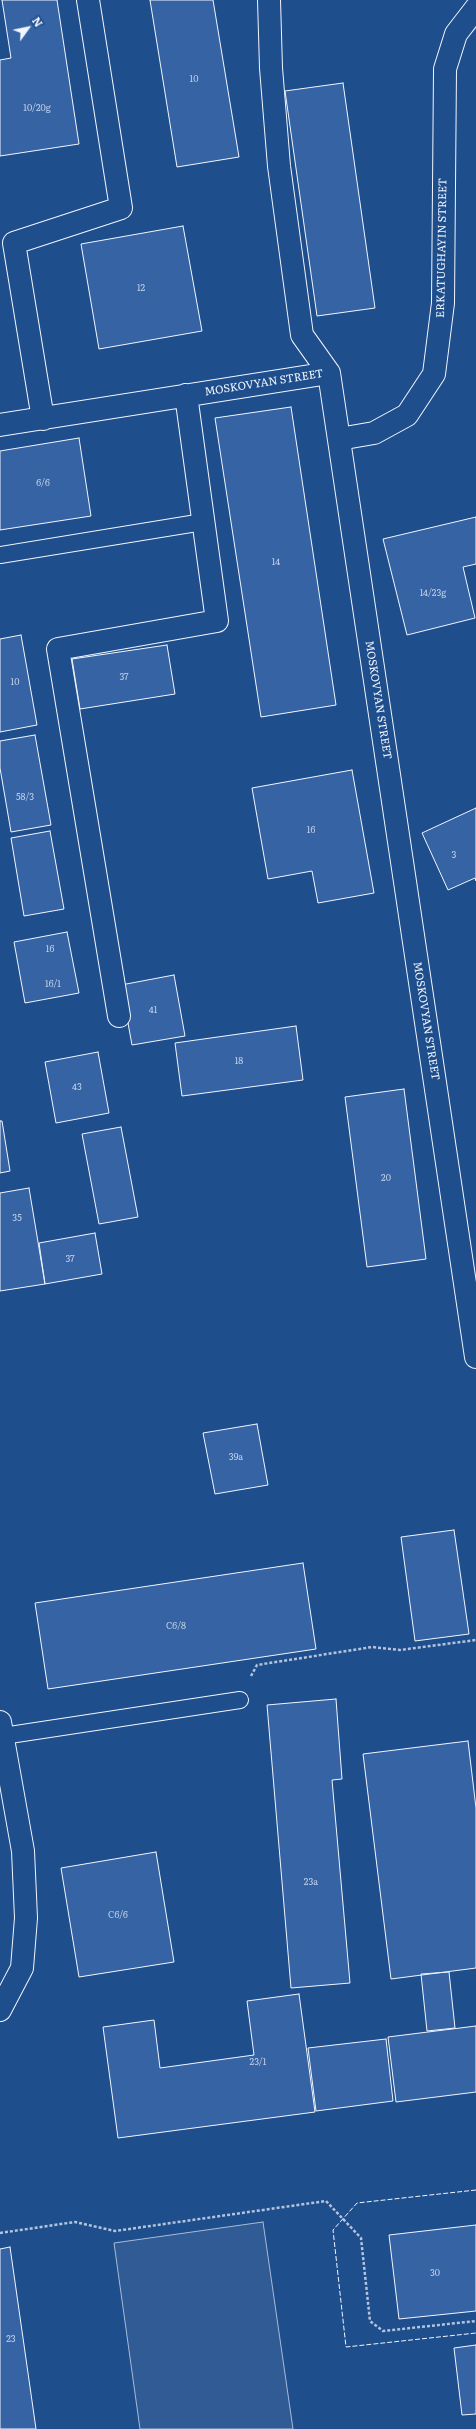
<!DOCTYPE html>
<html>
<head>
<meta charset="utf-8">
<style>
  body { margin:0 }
  #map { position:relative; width:476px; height:2429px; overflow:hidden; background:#1f4e8c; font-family:Literata,serif }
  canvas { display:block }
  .north { position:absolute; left:8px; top:8px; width:40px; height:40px; -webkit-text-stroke:3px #1f4e8c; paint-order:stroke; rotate:57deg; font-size:11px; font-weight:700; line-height:16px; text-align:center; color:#f2f6ff }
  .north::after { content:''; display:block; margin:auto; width:14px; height:18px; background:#f2f6ff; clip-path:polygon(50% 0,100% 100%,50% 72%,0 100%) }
</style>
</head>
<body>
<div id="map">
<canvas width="476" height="2429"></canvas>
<div class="north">N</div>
</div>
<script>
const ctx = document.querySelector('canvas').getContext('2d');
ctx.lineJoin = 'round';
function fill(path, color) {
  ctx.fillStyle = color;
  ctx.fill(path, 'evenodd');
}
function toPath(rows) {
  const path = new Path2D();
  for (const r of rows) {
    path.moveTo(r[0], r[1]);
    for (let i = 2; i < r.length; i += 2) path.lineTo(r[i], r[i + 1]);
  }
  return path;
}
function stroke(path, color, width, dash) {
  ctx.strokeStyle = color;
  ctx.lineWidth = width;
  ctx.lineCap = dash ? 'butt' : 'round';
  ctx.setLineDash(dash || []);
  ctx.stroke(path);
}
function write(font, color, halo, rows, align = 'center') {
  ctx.font = font + ' Literata,serif';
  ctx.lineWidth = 3;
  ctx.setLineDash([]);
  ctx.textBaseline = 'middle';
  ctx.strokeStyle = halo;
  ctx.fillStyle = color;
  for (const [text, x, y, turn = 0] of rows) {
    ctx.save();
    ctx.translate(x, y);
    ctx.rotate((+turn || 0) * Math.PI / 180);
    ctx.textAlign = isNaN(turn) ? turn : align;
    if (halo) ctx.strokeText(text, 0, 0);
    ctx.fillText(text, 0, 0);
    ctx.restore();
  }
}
const built = toPath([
  [263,2222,293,2429,140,2429,114,2243,263,2222]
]);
fill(built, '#305b95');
stroke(built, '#a8bbd7', 1);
const building = toPath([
  [2,0,57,0,79,144,0,156,0,60,11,58,2,0],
  [150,0,213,0,239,157,177,167,150,0],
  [343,83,375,308,317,316,285,91,343,83],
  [183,226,202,331,99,349,81,244,183,226],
  [291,407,336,705,261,717,215,418,291,407],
  [79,438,91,516,0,530,0,451,79,438],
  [476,517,476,564,463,567,475,618,407,635,383,539,476,517],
  [21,635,37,725,0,732,0,639,21,635],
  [167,645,175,694,80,709,72,659,167,645],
  [35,735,51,825,11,832,0,768,0,741,35,735],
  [352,770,374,893,318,903,312,871,268,879,252,788,352,770],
  [476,808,476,881,475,878,448,890,422,833,476,808],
  [50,831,64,909,24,916,11,838,50,831],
  [67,932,79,993,25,1003,14,942,67,932],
  [174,975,185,1036,132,1045,121,985,174,975],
  [296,1026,303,1080,182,1096,175,1043,296,1026],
  [98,1052,109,1113,56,1123,45,1062,98,1052],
  [404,1089,426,1259,367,1267,345,1097,404,1089],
  [0,1121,2,1121,10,1171,0,1173,0,1121],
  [121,1127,138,1217,99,1224,82,1134,121,1127],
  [29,1188,45,1284,0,1291,0,1193,29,1188],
  [95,1233,102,1274,45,1284,39,1243,95,1233],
  [257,1424,268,1485,215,1494,203,1433,257,1424],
  [454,1530,469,1634,415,1641,401,1537,454,1530],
  [303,1563,316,1649,48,1689,35,1603,303,1563],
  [336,1699,342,1779,332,1780,350,1983,291,1988,267,1705,336,1699],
  [468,1741,476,1808,476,1968,391,1979,363,1754,468,1741],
  [156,1852,174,1962,79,1977,61,1868,156,1852],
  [449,1972,455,2028,427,2031,421,1974,449,1972],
  [299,1994,315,2112,118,2138,103,2027,154,2020,160,2068,254,2055,247,2001,299,1994],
  [476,2026,476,2092,396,2102,388,2037,476,2026],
  [386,2039,393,2101,316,2111,308,2048,386,2039],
  [476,2225,476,2311,399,2319,389,2235,476,2225],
  [10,2247,36,2429,0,2429,0,2249,10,2247],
  [476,2345,476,2414,462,2415,454,2348,476,2345]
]);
fill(building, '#3563a3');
stroke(building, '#f2f6ff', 1);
const service = toPath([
  [0,555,203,522],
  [3,1736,240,1700]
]);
const minor = toPath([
  [269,0,271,68,279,166,302,335,329,373,476,1357],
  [43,419,14,243,121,208,88,0],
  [0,425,329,373],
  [339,439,374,433,407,415,434,374,443,303,445,69,456,34,476,8],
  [119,1016,58,649,217,621,186,395],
  [0,1722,23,1851,26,1918,22,1968,0,2010]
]);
stroke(service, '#f2f6ff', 18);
stroke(minor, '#f2f6ff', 24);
stroke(toPath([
  [251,1676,257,1665,372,1647,400,1650,476,1640],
  [0,2233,75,2222,115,2231,326,2201,361,2238,370,2321,383,2331,476,2321]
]), '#b3c4dc', 2.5, [3, 2]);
stroke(service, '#1f4e8c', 16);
stroke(minor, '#1f4e8c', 22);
stroke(toPath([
  [476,2190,357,2203,333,2230,346,2347,476,2333]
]), '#f2f6ff', 1, [5, 2]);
write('9px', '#c3d1e8', null, [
  ["10",194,79],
  ["10/20g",37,108],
  ["12",141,288],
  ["6/6",43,483],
  ["14",276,562],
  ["14/23g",433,593],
  ["37",124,677],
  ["10",15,682],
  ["58/3",25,797],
  ["16",311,830],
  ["3",454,855],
  ["16",50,949],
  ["16/1",53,984],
  ["41",153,1010],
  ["18",239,1061],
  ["43",77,1087],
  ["20",386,1178],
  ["35",17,1218],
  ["37",70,1259],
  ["39a",236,1457],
  ["C6/8",176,1626],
  ["23a",311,1882],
  ["C6/6",118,1915],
  ["23/1",258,2062],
  ["30",435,2273],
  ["23",11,2339]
]);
write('11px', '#f2f6ff', '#1f4e8c', [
  ["ERKATUGHAYIN STREET",442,248,-89],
  ["MOSKOVYAN STREET",264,383,-9],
  ["MOSKOVYAN STREET",378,700,81],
  ["MOSKOVYAN STREET",426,1021,81]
]);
</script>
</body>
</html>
